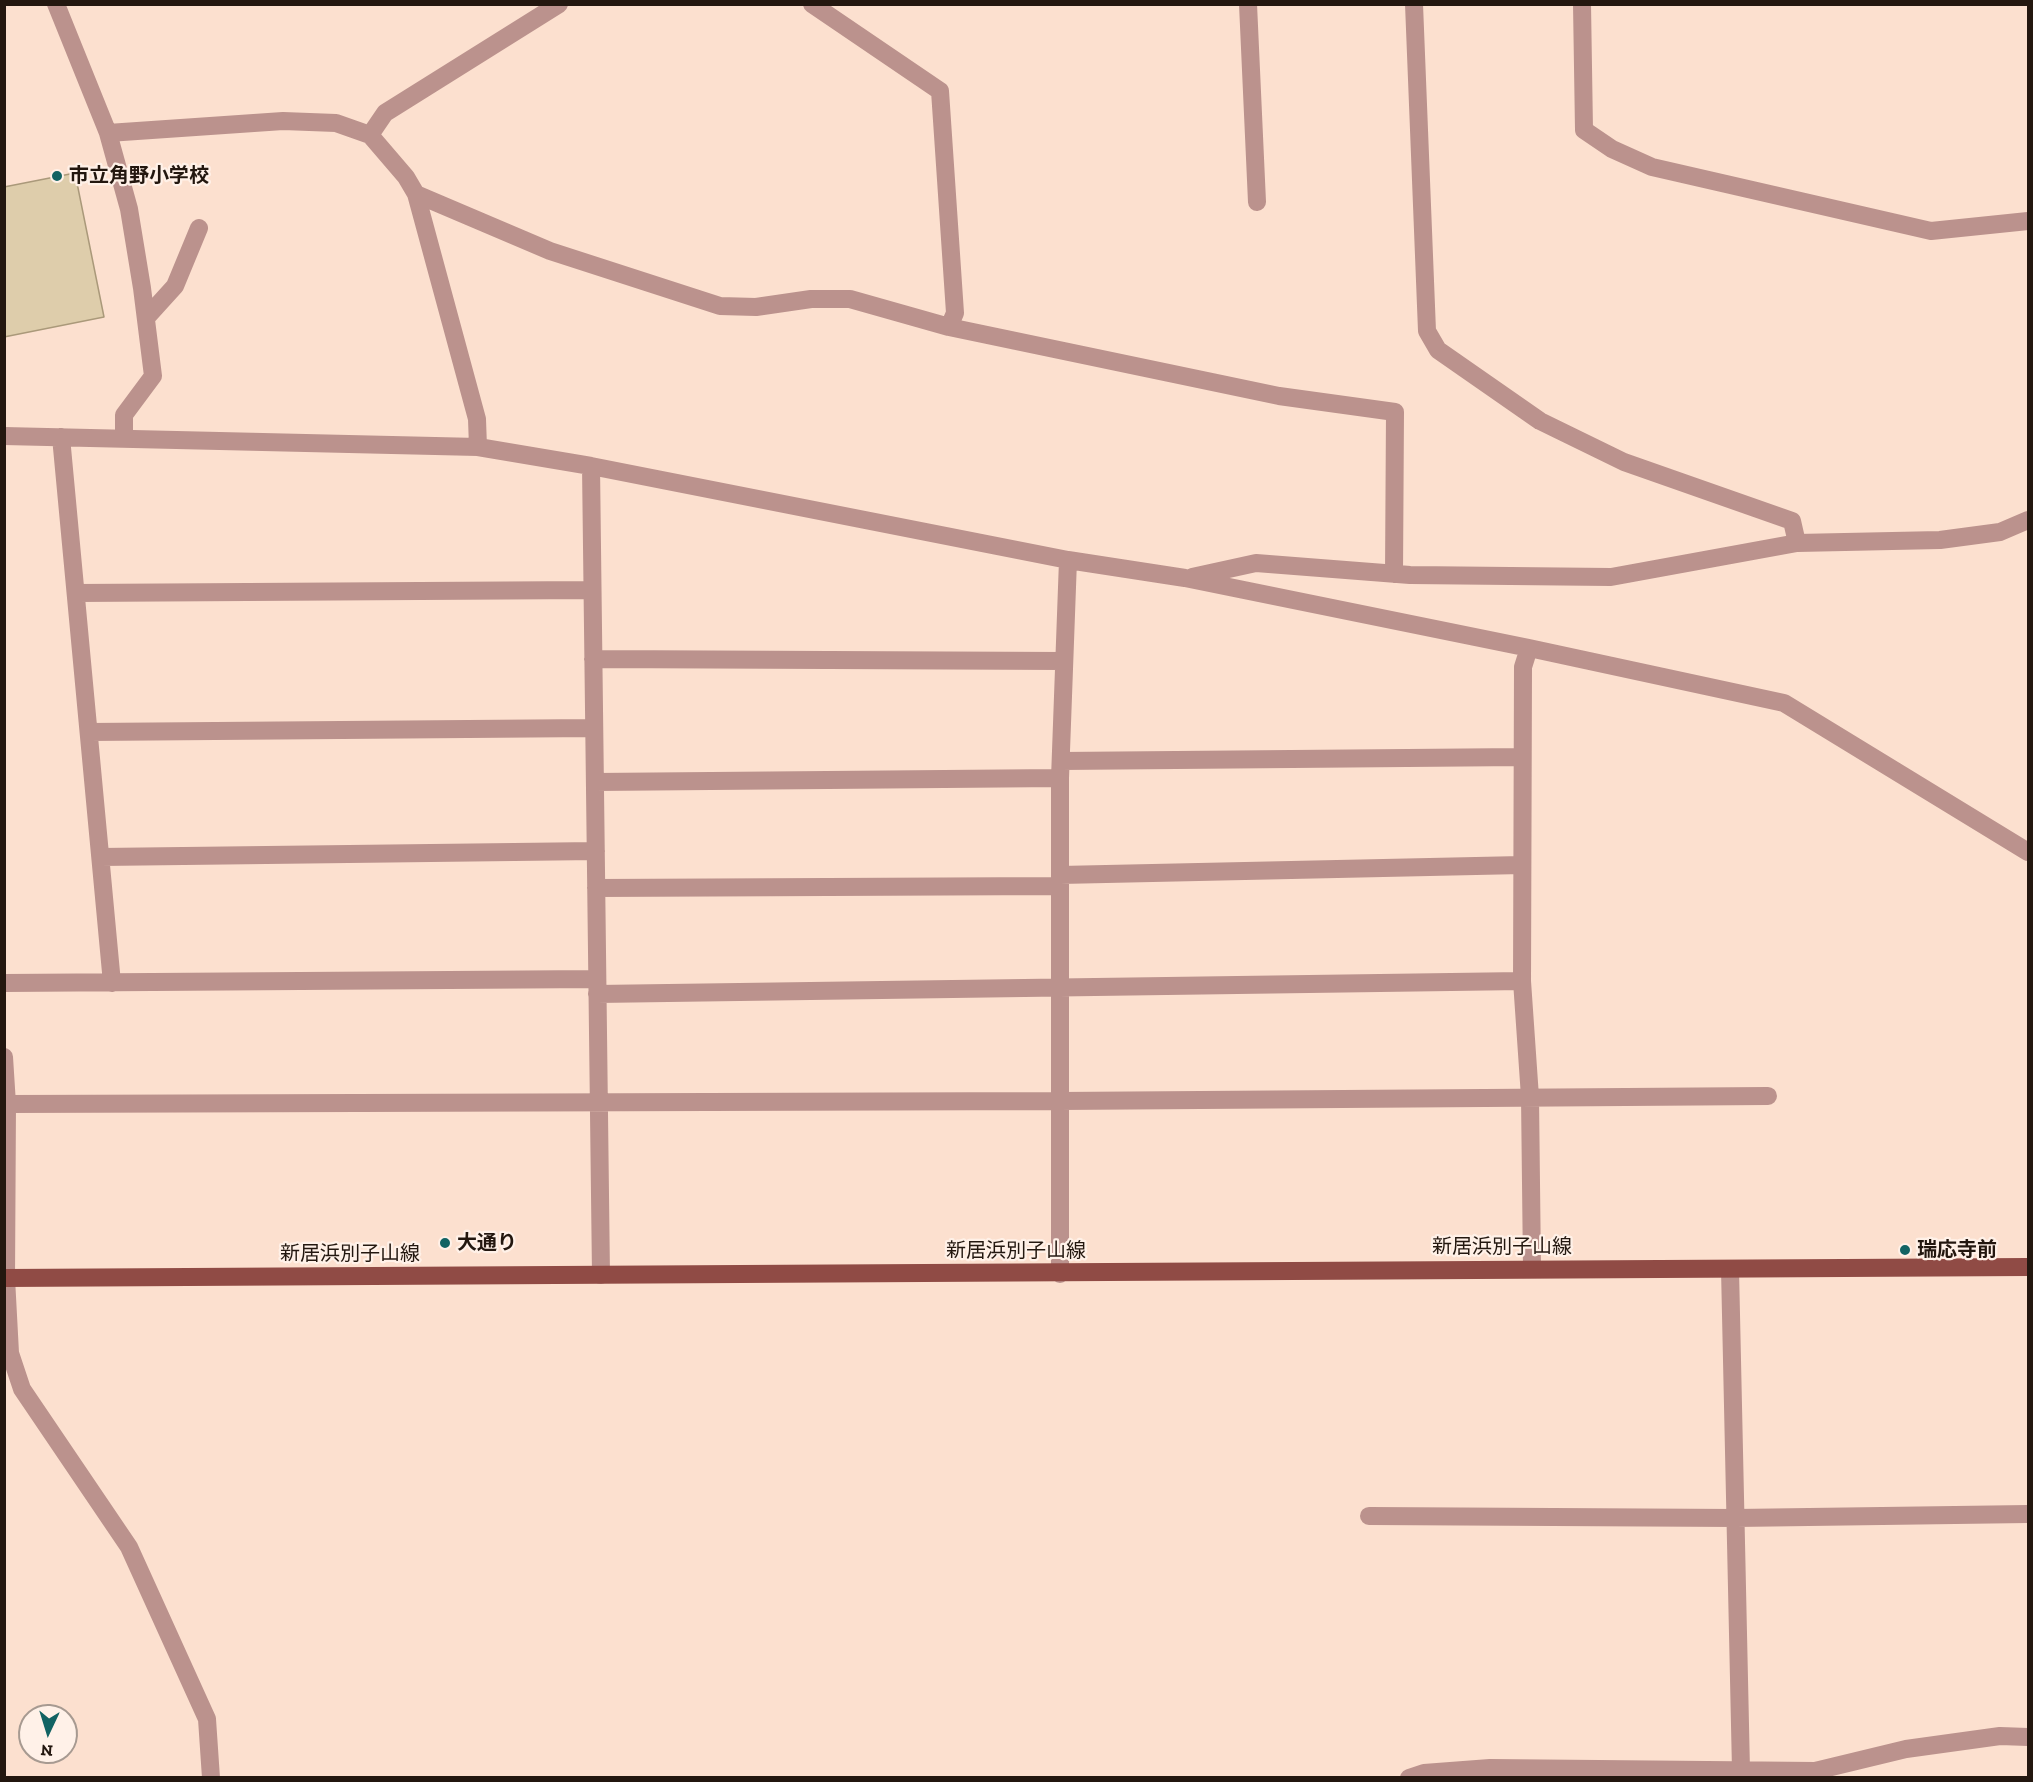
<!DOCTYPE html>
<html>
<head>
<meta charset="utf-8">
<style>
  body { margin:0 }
  #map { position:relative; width:2033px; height:1782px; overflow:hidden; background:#fce0cf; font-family:"Zilla Slab",serif }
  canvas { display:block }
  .frame { position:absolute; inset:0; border:6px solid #23170f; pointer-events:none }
  .north { position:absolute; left:18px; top:1704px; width:60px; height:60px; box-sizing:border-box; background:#fff1e8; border:2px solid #a79a91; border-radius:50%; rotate:184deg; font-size:16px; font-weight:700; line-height:24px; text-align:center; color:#23170f }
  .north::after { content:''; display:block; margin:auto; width:21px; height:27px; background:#126363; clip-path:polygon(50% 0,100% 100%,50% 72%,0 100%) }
</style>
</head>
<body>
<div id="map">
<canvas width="2033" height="1782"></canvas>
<div class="frame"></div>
<div class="north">N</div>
</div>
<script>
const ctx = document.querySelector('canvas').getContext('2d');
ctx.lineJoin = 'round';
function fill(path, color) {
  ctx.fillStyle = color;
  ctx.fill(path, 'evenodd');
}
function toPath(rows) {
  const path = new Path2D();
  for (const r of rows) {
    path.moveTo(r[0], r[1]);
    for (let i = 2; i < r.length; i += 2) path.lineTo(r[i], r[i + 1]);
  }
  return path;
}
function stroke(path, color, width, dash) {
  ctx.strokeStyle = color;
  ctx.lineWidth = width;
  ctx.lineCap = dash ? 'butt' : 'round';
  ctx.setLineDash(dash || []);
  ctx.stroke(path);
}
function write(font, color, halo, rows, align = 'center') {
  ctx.font = font + ' "Zilla Slab","Noto Sans JP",serif';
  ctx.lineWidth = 4.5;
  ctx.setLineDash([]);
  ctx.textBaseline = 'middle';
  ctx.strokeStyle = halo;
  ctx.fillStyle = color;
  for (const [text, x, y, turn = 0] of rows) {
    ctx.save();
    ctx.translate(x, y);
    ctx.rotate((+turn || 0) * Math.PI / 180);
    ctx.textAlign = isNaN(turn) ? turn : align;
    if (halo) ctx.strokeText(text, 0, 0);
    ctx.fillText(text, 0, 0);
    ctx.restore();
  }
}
const building = toPath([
  [75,173,104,317,4,337,4,187,75,173]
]);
fill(building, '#decdab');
stroke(building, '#aa997a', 1.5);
stroke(toPath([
  [56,4,108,133,283,121,336,123,370,135,406,177,416,194,477,419,478,447],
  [812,4,940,91,955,313,949,327],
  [1248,4,1257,202],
  [1414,4,1427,331,1438,350,1540,421,1624,462,1792,521,1797,543],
  [1582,4,1584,130,1612,149,1652,167,1931,231,2028,221],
  [108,133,129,209,142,288,153,376,124,415,124,438],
  [370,135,385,113,559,4],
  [416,194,550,251,720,306,756,307,811,299,850,299,949,327,1279,396,1395,412,1394,574],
  [146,318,175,286,199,228],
  [4,436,478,447,591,466,1068,560,1185,578,1529,648,1784,703,2028,852],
  [61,437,112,983],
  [591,466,601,1275],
  [1192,577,1256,563,1410,575,1611,577,1797,543,1940,540,2000,532,2028,520],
  [76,593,592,590],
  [1529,648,1523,667,1522,981,1530,1097,1532,1269],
  [593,659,1064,661],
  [89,732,594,728],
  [1061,761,1522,757],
  [595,782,1060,778],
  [101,857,596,851],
  [1060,875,1522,865],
  [596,888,1060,886],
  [4,983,597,979],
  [597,994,1522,981],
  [4,1057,7,1104,1059,1101,1768,1096],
  [7,1104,6,1278,10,1353,22,1389,129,1547,207,1719,211,1778],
  [1730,1269,1741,1770],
  [1060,1274,1060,778,1068,560],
  [1369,1516,1736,1518,2028,1514],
  [1409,1778,1424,1773,1490,1768,1815,1771,1906,1749,2000,1736,2028,1737]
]), '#bb928d', 18);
stroke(toPath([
  [4,1278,2028,1267]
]), '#904b45', 18);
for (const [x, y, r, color] of [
  [57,176,6,"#126363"],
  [445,1243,6,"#126363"],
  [1905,1250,6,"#126363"]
]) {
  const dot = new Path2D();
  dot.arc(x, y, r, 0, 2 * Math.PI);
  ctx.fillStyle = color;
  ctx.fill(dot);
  stroke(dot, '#fff1e8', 2);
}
write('bold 20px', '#23170f', '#fff1e8', [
  ["市立角野小学校",69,176],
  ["大通り",457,1243],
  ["瑞応寺前",1917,1250]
], 'left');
write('20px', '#23170f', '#fff1e8', [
  ["新居浜別子山線",1502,1247],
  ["新居浜別子山線",1016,1251],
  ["新居浜別子山線",350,1254]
]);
</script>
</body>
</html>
